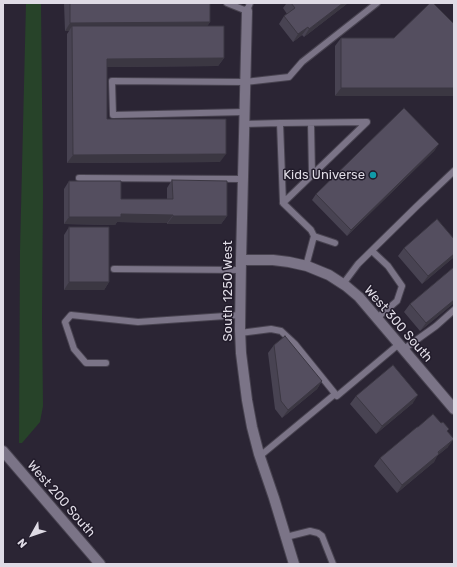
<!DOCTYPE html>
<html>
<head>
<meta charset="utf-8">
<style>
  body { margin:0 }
  #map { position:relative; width:457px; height:567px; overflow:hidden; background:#2b2534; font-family:Rubik,sans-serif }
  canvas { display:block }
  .frame { position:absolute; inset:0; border:4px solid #dfdbe5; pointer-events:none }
  .north { position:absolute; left:12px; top:515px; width:40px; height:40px; -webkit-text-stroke:3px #211b2a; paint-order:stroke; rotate:230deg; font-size:11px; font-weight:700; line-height:16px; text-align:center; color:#dfdbe5 }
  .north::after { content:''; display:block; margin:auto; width:14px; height:18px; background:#dfdbe5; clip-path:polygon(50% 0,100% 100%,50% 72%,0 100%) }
</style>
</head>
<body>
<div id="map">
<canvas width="457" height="567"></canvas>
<div class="frame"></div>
<div class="north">N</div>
</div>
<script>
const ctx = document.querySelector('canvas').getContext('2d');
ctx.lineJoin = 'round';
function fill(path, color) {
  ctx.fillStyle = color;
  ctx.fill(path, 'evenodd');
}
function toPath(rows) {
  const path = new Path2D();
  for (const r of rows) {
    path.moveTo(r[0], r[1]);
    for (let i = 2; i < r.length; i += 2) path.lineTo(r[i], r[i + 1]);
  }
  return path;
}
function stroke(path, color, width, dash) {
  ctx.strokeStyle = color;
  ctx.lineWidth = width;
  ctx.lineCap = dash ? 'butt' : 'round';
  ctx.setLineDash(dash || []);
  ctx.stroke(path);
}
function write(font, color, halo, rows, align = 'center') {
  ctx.font = font + ' Rubik,sans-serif';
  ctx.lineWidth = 3;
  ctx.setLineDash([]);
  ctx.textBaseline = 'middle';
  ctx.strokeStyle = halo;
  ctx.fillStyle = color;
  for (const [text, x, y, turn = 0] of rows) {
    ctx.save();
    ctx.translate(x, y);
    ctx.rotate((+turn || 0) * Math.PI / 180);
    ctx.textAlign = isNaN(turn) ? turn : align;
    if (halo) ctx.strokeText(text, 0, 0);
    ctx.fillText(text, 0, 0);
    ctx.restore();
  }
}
fill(toPath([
  [26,3,41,3,43,193,42,319,43,406,40,422,22,443,19,443,20,250]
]), '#274329');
const lane = toPath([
  [227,3,247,11,250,3],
  [244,112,113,115,112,81,245,82,289,77,302,62,377,3],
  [280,123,367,122,283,203],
  [311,123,312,175],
  [244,124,280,123,283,203,311,230,314,236,306,266],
  [79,178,243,179],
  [314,236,335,243],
  [372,251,388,266,402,286,397,301,377,318],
  [114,269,241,270],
  [343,284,358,264,416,207,454,171],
  [240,333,271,329,281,331,295,344,337,396,399,344],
  [404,349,436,326,454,310],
  [106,363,86,363,74,349,65,322,71,315,138,322,240,315],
  [260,456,335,394],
  [286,537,310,531,318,533,322,536,333,564]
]);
const street = toPath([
  [247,11,241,260,240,329,241,353,247,400,252,427,259,454,274,498,294,564],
  [241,260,273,260,289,262,307,266,329,275,346,286,359,297,454,409]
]);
const secondary = toPath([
  [3,451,100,564]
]);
stroke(lane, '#484350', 8);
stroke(street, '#484350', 12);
stroke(secondary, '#484350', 12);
stroke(lane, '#7b7487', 6);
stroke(street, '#7b7487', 10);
stroke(secondary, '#7b7487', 10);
fill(toPath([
  [64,3,210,3,210,22,207,26,224,58,218,66,107,67,107,119,220,162,67,163,67,34,69,31,65,31],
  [285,3,348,3,304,37,302,35,293,42,279,24,284,16,287,14,283,8,286,4],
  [341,38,394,38,335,96,335,46],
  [435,150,347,236,312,200,316,194],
  [172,180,227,216,221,224,167,224,167,223,117,222,115,225,64,224,64,189,69,181,121,199,167,199,167,188],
  [69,227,109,282,104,290,64,290,64,235],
  [454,239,454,257,422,284,398,256,404,248],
  [454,267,454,303,420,331,404,312,410,304],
  [274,345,322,381,317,389,282,418,275,409,268,353],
  [356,396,413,403,376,434,350,404],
  [418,427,447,431,448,447,437,456,434,462,397,493,374,466,380,458]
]), '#484352');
fill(toPath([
  [343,3,348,3,304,37,309,29],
  [210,22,205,30,72,26,69,31,65,31,70,23],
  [308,27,302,35,293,42,298,34],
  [224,58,218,66,101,67,107,59],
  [341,88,454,88,454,96,335,96],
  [439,144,435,150,347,236,351,230],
  [226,154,220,162,67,163,73,155],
  [121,214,173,215,167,223,117,222,115,225,64,224,69,217],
  [173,216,227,216,221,224,167,224],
  [454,254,454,257,422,284,428,276],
  [69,282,109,282,104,290,64,290],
  [454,300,454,303,420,331,426,323],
  [322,381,317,389,282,418,288,410],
  [418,395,413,403,376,434,382,426],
  [454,439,448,447,437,456,434,462,397,493,402,485]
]), '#3b3742');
const building = toPath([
  [70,3,210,3,210,22,70,23,70,3],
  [291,3,343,3,309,29,308,27,298,34,284,16,295,8,291,3],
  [430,3,433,3,454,24,454,88,341,88,341,38,394,38,430,3],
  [72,26,224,26,224,58,107,59,107,119,226,119,226,154,73,155,72,26],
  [404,108,439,144,351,230,316,194,404,108],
  [172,180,227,181,227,216,173,216,173,215,121,214,121,217,69,217,69,181,121,181,121,199,173,199,172,180],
  [437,219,454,239,454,254,428,276,404,248,437,219],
  [69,227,109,227,109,282,69,282,69,227],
  [454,267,454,300,426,323,410,304,454,267],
  [285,336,322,381,288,410,281,401,274,345,285,336],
  [393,365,418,395,382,426,356,396,393,365],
  [433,414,441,423,443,422,449,429,447,431,454,439,438,452,439,454,402,485,380,458,417,427,418,427,433,414]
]);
fill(building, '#544e5f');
stroke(building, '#3b3742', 1);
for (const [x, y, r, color] of [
  [373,175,4,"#0f9aa8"]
]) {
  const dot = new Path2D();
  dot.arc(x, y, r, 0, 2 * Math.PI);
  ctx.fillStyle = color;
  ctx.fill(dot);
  stroke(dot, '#211b2a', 1.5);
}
write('13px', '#dfdbe5', '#211b2a', [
  ["Kids Universe",365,175]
], 'right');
write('13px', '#dfdbe5', '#211b2a', [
  ["South 1250 West",228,291,-90],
  ["West 300 South",398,324,49],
  ["West 200 South",61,499,49]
]);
</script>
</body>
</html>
